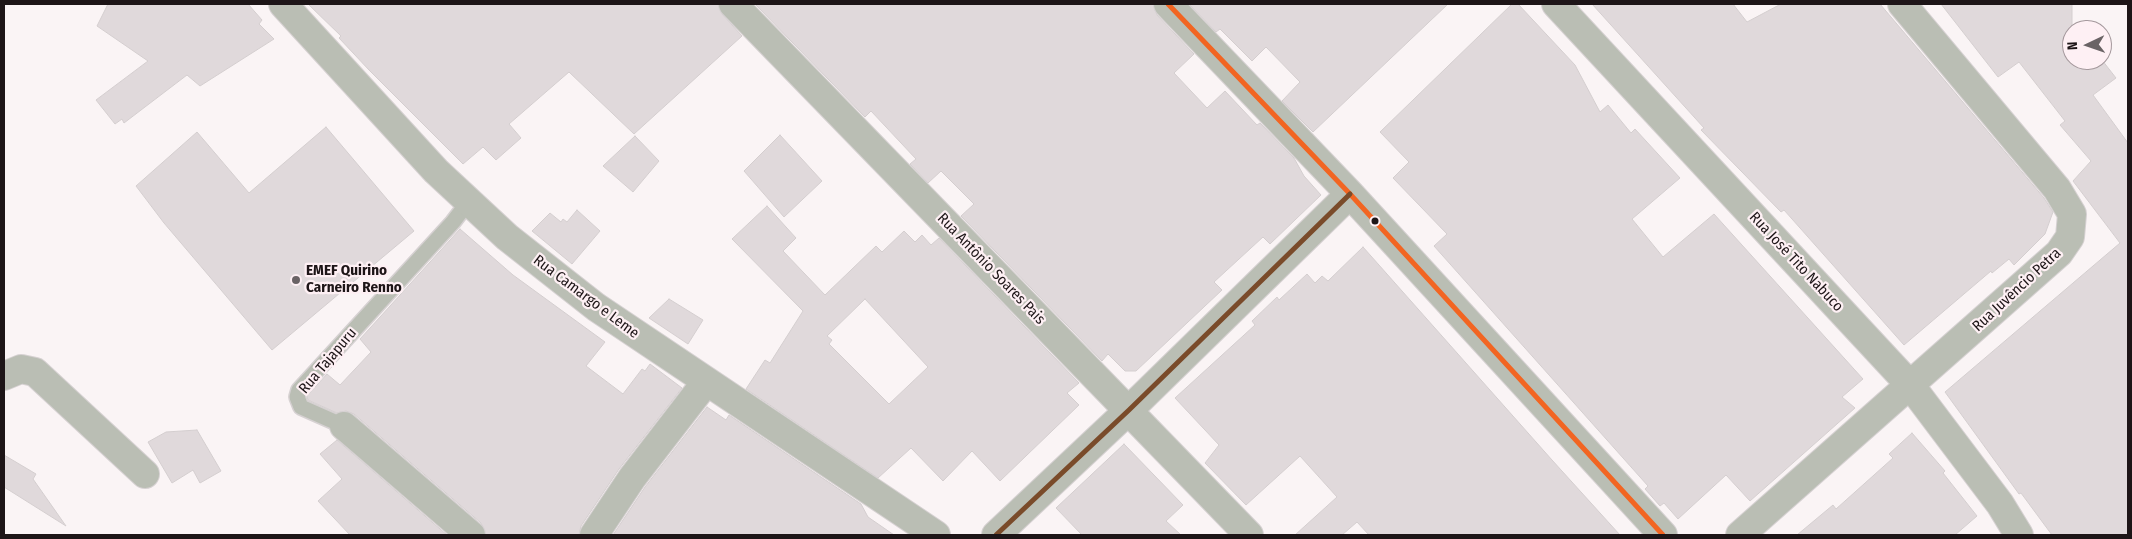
<!DOCTYPE html>
<html>
<head>
<meta charset="utf-8">
<style>
  body { margin:0 }
  #map { position:relative; width:2132px; height:539px; overflow:hidden; background:#faf4f5; font-family:"Fira Sans Condensed",sans-serif }
  canvas { display:block }
  .frame { position:absolute; inset:0; border:5px solid #1d1517; pointer-events:none }
  .north { position:absolute; left:2062px; top:20px; width:50px; height:50px; box-sizing:border-box; background:#fef0f4; border:1px solid #a4989c; border-radius:50%; rotate:267deg; font-size:14px; font-weight:700; line-height:20px; text-align:center; color:#1d1517 }
  .north::after { content:''; display:block; margin:auto; width:18px; height:22px; background:#6a6365; clip-path:polygon(50% 0,100% 100%,50% 72%,0 100%) }
</style>
</head>
<body>
<div id="map">
<canvas width="2132" height="539"></canvas>
<div class="frame"></div>
<div class="north">N</div>
</div>
<script>
const ctx = document.querySelector('canvas').getContext('2d');
ctx.lineJoin = 'round';
function fill(path, color) {
  ctx.fillStyle = color;
  ctx.fill(path, 'evenodd');
}
function toPath(rows) {
  const path = new Path2D();
  for (const r of rows) {
    path.moveTo(r[0], r[1]);
    for (let i = 2; i < r.length; i += 2) path.lineTo(r[i], r[i + 1]);
  }
  return path;
}
function stroke(path, color, width, dash) {
  ctx.strokeStyle = color;
  ctx.lineWidth = width;
  ctx.lineCap = dash ? 'butt' : 'round';
  ctx.setLineDash(dash || []);
  ctx.stroke(path);
}
function write(font, color, halo, rows, align = 'center') {
  ctx.font = font + ' "Fira Sans Condensed",sans-serif';
  ctx.lineWidth = 4.5;
  ctx.setLineDash([]);
  ctx.textBaseline = 'middle';
  ctx.strokeStyle = halo;
  ctx.fillStyle = color;
  for (const [text, x, y, turn = 0] of rows) {
    ctx.save();
    ctx.translate(x, y);
    ctx.rotate((+turn || 0) * Math.PI / 180);
    ctx.textAlign = isNaN(turn) ? turn : align;
    if (halo) ctx.strokeText(text, 0, 0);
    ctx.fillText(text, 0, 0);
    ctx.restore();
  }
}
const building = toPath([
  [108,4,248,4,262,20,259,24,274,39,200,86,187,75,124,123,122,119,115,124,96,100,148,61,97,26,108,4],
  [308,4,718,4,722,14,742,36,634,134,569,72,509,124,521,138,496,160,483,147,463,164,369,70,339,38,341,36,308,4],
  [755,4,1153,4,1157,15,1194,54,1174,73,1207,108,1225,91,1257,125,1260,123,1294,158,1304,176,1321,195,1270,244,1263,237,1214,282,1222,290,1136,371,1125,371,1108,354,1102,361,961,216,974,204,941,171,928,183,910,164,916,159,871,111,865,117,755,4],
  [1189,4,1448,4,1313,132,1282,101,1300,82,1266,47,1252,61,1220,29,1216,32,1189,4],
  [1512,4,1518,4,1575,65,1600,112,1608,105,1631,133,1635,129,1680,178,1632,219,1663,257,1714,214,1863,379,1842,397,1855,408,1750,501,1726,475,1678,519,1664,503,1660,506,1645,489,1648,486,1434,246,1447,234,1393,178,1409,162,1380,132,1512,4],
  [1592,4,1733,4,1747,22,1781,4,1880,4,2044,198,2053,212,2045,234,2014,265,2009,259,1992,273,1991,271,1904,345,1784,210,1781,212,1701,130,1704,128,1592,4],
  [1941,4,2072,4,2072,60,2102,60,2116,78,2093,95,2128,143,2128,535,2052,535,2021,493,2019,494,1945,392,2120,243,2073,181,2091,161,2060,125,2065,121,2019,62,1998,77,1941,4],
  [326,127,414,231,272,350,164,223,136,186,197,132,249,193,326,127],
  [780,135,822,181,784,217,744,171,780,135],
  [635,136,659,161,633,192,603,166,635,136],
  [767,206,796,238,783,251,825,295,876,246,882,252,904,231,915,242,922,235,931,245,939,238,1079,383,1067,393,1079,405,1000,481,972,451,943,481,911,448,878,478,746,389,765,360,770,363,803,311,732,239,767,206],
  [865,299,928,367,889,404,829,344,832,340,827,336,865,299],
  [577,210,600,231,572,264,532,231,550,213,561,222,563,219,567,222,577,210],
  [460,229,513,275,605,342,586,366,623,394,642,369,645,371,650,364,682,388,619,469,581,526,579,535,486,535,481,523,354,414,346,411,337,413,308,400,307,396,327,374,340,385,371,352,360,339,460,229],
  [1363,247,1552,460,1620,535,1369,535,1357,522,1342,535,1295,535,1337,497,1300,456,1246,505,1205,463,1219,445,1175,398,1255,325,1252,321,1277,297,1279,300,1307,274,1315,283,1322,276,1328,281,1363,247],
  [669,299,703,320,688,344,649,318,669,299],
  [707,407,726,420,729,415,861,504,868,517,894,535,613,535,645,487,707,407],
  [197,430,221,471,200,483,193,470,172,483,148,442,166,432,197,430],
  [1912,433,1945,471,1943,473,1977,516,1955,535,1797,535,1833,505,1836,509,1893,458,1889,454,1912,433],
  [337,440,447,535,350,535,318,501,342,479,320,454,337,440],
  [1124,444,1183,505,1166,521,1181,535,1082,535,1056,508,1124,444],
  [4,455,36,474,33,479,66,526,4,487,4,455]
]);
fill(building, '#e0d9db');
stroke(building, '#d4cecf', 1);
const service = toPath([
  [344,426,301,407,297,397,299,390,453,222,469,201]
]);
const minor = toPath([
  [283,4,436,171,507,237,596,307,936,535],
  [733,4,1249,535],
  [1168,4,1350,194,1663,535],
  [1556,4,1911,386,2000,504,2019,535],
  [4,376,21,369,35,372,145,474],
  [344,426,471,535],
  [594,535,632,478,706,382],
  [996,535,1129,410,1350,194],
  [1740,535,2059,253,2070,237,2072,214,2057,189,1902,4]
]);
stroke(service, '#d6d1d2', 18);
stroke(minor, '#d6d1d2', 30);
stroke(service, '#babeb4', 15);
stroke(minor, '#babeb4', 28);
stroke(toPath([
  [1168,4,1350,194,1663,535]
]), '#f26522', 5);
stroke(toPath([
  [996,535,1129,410,1350,194]
]), '#7a4b2a', 5);
for (const [x, y, r, color] of [
  [1375,221,4.5,"#1d1517"],
  [296,280,5,"#6a6365"]
]) {
  const dot = new Path2D();
  dot.arc(x, y, r, 0, 2 * Math.PI);
  ctx.fillStyle = color;
  ctx.fill(dot);
  stroke(dot, '#fef0f4', 2);
}
write('15px', '#1d1517', '#fef0f4', [
  ["Rua José Tito Nabuco",1796,262,47],
  ["Rua Antônio Soares Pais",991,269,46],
  ["Rua Juvêncio Petra",2017,290,-43],
  ["Rua Camargo e Leme",586,297,37],
  ["Rua Tajapuru",328,361,-50]
]);
write('bold 15px', '#1d1517', '#fef0f4', [
  ["EMEF Quirino",306,271],
  ["Carneiro Renno",306,288]
], 'left');
</script>
</body>
</html>
